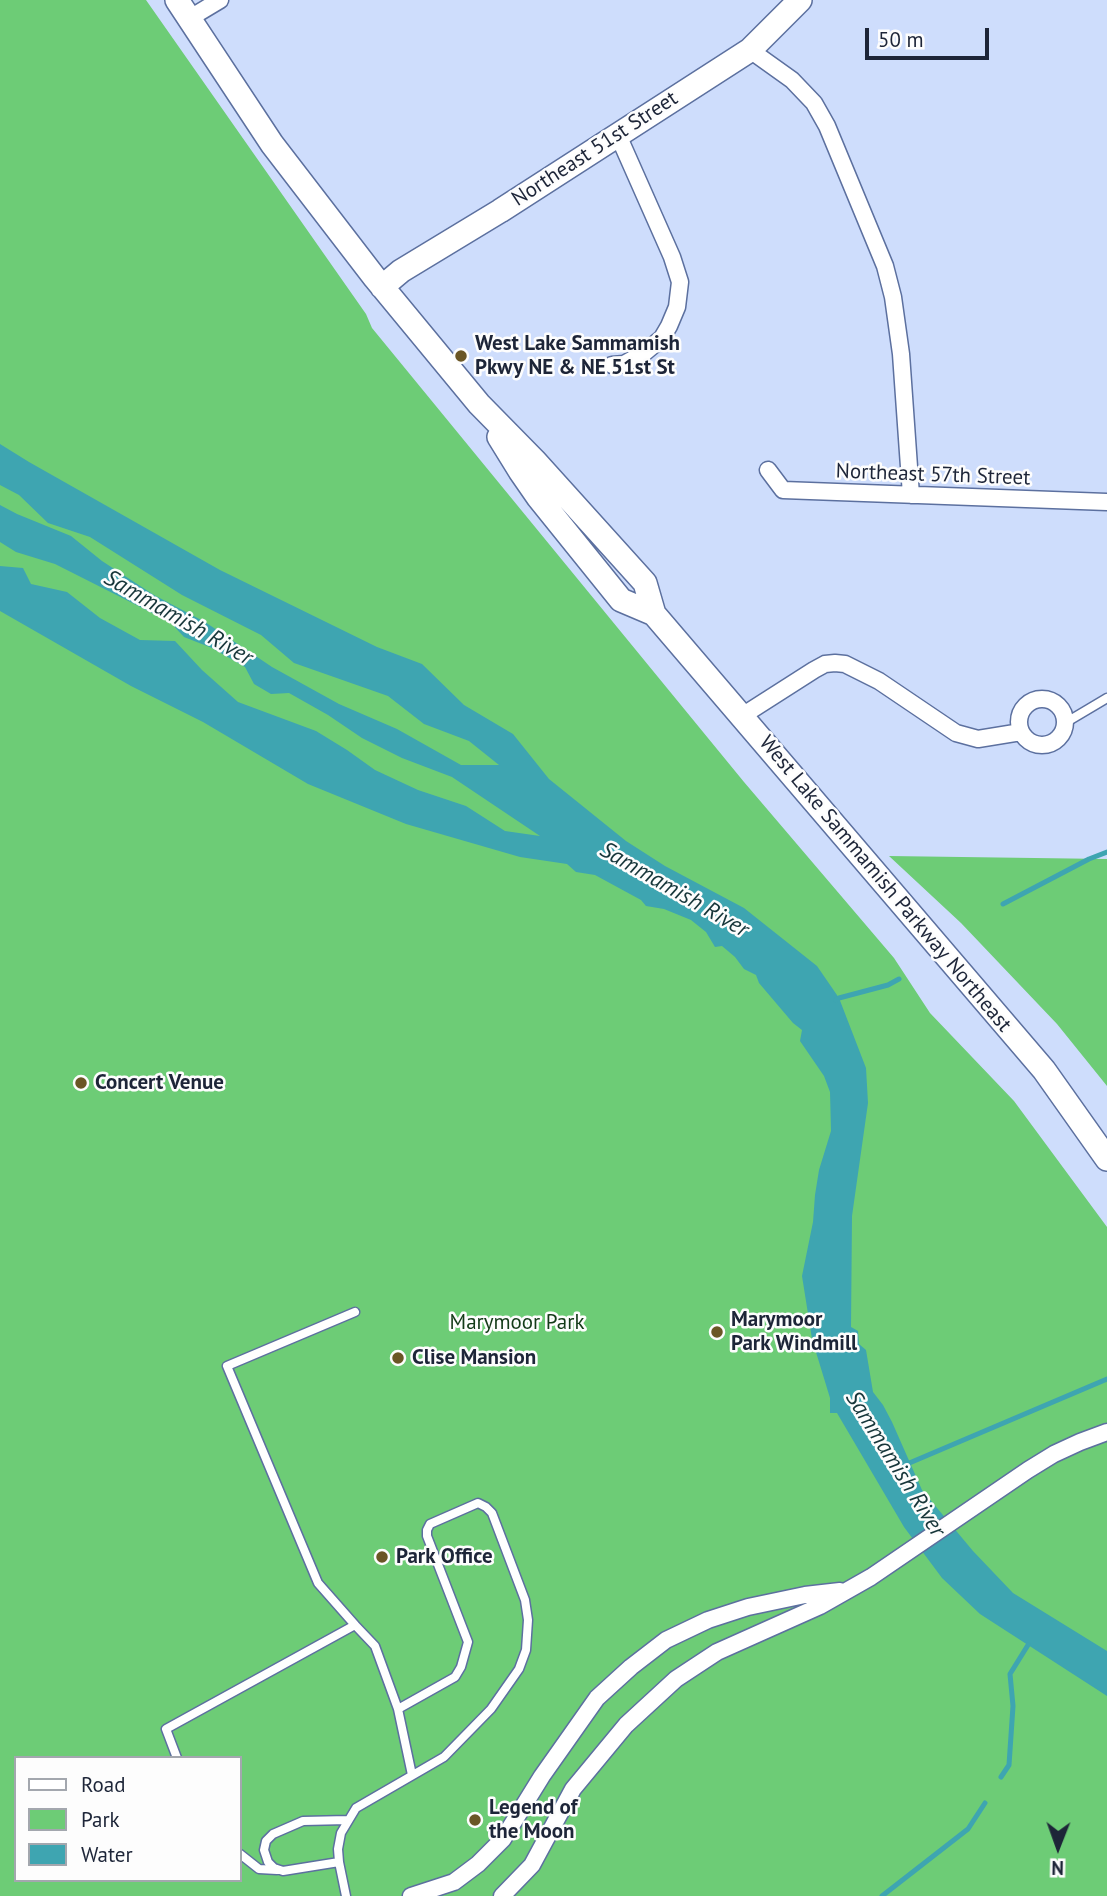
<!DOCTYPE html>
<html>
<head>
<meta charset="utf-8">
<style>
  body { margin:0 }
  #map { position:relative; width:1107px; height:1896px; overflow:hidden; background:#ceddfc; font-family:"PT Sans",sans-serif }
  canvas { display:block }
  .legend { position:absolute; left:14px; top:1756px; width:228px; height:126px; box-sizing:border-box; background:#fdfdfd; border:2px solid #a3a7ae; margin:0; padding:9px 12px; list-style:none; font-size:21px; color:#1d2538 }
  .legend li { display:flex; align-items:center; gap:14px; height:35px }
  .legend b { width:35px; border:2px solid #a3a7ae }
  .north { position:absolute; left:1023px; top:1812px; width:70px; height:70px; -webkit-text-stroke:5px #fdfdfd; paint-order:stroke; rotate:181deg; font-size:19px; font-weight:700; line-height:28px; text-align:center; color:#1d2538 }
  .north::after { content:''; display:block; margin:auto; width:24px; height:32px; background:#1d2538; clip-path:polygon(50% 0,100% 100%,50% 72%,0 100%) }
  .scale { position:absolute; left:865px; top:28px; width:124px; height:32px; box-sizing:border-box; border:4px solid #1d2538; border-top:0; padding-left:9px; font-size:21px; line-height:24px; white-space:nowrap; color:#1d2538; -webkit-text-stroke:5px #fdfdfd; paint-order:stroke }
</style>
</head>
<body>
<div id="map">
<canvas width="1107" height="1896"></canvas>
<ul class="legend">
<li><b style="height:9px;background:#fff"></b>Road</li>
<li><b style="height:19px;background:#6dcc76"></b>Park</li>
<li><b style="height:19px;background:#3ea5b1"></b>Water</li>
</ul>
<div class="north">N</div>
<div class="scale">50 m</div>
</div>
<script>
const ctx = document.querySelector('canvas').getContext('2d');
ctx.lineJoin = 'round';
function fill(path, color) {
  ctx.fillStyle = color;
  ctx.fill(path, 'evenodd');
}
function toPath(rows) {
  const path = new Path2D();
  for (const r of rows) {
    if (r.length === 3) {
      path.moveTo(r[0] + r[2], r[1]);
      path.arc(r[0], r[1], r[2], 0, 2 * Math.PI);
      continue;
    }
    path.moveTo(r[0], r[1]);
    for (let i = 2; i < r.length; i += 2) path.lineTo(r[i], r[i + 1]);
  }
  return path;
}
function stroke(path, color, width, dash) {
  ctx.strokeStyle = color;
  ctx.lineWidth = width;
  ctx.lineCap = dash ? 'butt' : 'round';
  ctx.setLineDash(dash || []);
  ctx.stroke(path);
}
function write(font, color, halo, rows, align = 'center') {
  ctx.font = font + ' "PT Sans",sans-serif';
  ctx.lineWidth = 5;
  ctx.setLineDash([]);
  ctx.textBaseline = 'middle';
  ctx.strokeStyle = halo;
  ctx.fillStyle = color;
  for (const [text, x, y, turn = 0] of rows) {
    ctx.save();
    ctx.translate(x, y);
    ctx.rotate((+turn || 0) * Math.PI / 180);
    ctx.textAlign = isNaN(turn) ? turn : align;
    if (halo) ctx.strokeText(text, 0, 0);
    ctx.fillText(text, 0, 0);
    ctx.restore();
  }
}
fill(toPath([
  [0,0,146,0,366,314,372,328,744,782,894,958,930,1013,1014,1101,1107,1227,1107,1896,0,1896],
  [16,1758,240,1758,240,1880,16,1880],
  [889,856,1107,859,1107,1086,1057,1024,961,923]
]), '#6dcc76');
fill(toPath([
  [0,444,29,462,220,570,377,647,422,664,464,705,513,734,549,779,626,841,665,866,744,908,817,966,839,998,866,1068,868,1103,852,1216,851,1327,858,1331,859,1344,866,1350,873,1392,883,1405,892,1422,922,1490,973,1551,1013,1593,1107,1651,1107,1696,980,1614,942,1578,904,1527,837,1413,830,1413,830,1398,812,1339,802,1276,813,1222,815,1195,819,1170,831,1131,830,1092,824,1076,800,1041,802,1030,793,1023,759,983,756,975,744,969,735,957,722,946,715,947,706,932,691,920,664,909,646,906,641,900,595,875,576,872,567,864,520,857,406,824,308,784,203,722,131,686,0,611,0,566,23,568,31,584,67,592,100,618,140,640,175,641,202,670,238,702,316,731,347,750,375,770,418,790,466,806,505,831,540,836,452,777,402,758,362,738,328,715,289,693,271,694,254,684,245,667,212,648,184,637,170,622,55,564,16,552,0,542,0,505,17,514,71,536,102,561,154,595,205,622,272,667,339,704,397,729,461,765,499,765,469,741,424,724,388,696,294,663,261,635,182,595,90,537,48,523,19,495,0,485]
]), '#3ea5b1');
stroke(toPath([
  [1003,904,1089,859,1107,852],
  [836,1000,839,998,888,985,899,979],
  [907,1464,1107,1379],
  [1001,1777,1009,1765,1013,1706,1010,1674,1028,1645],
  [882,1896,968,1829,985,1803]
]), '#3ea5b1', 5);
const lane = toPath([
  [1065,723,1107,698],
  [355,1625,318,1583,227,1366,355,1312],
  [177,1758,166,1729,355,1625,375,1646,398,1709,412,1775],
  [240,1854,259,1869,277,1870],
  [339,1862,283,1871,274,1868,268,1862,264,1850,266,1841,273,1834,303,1821,348,1820],
  [346,1896,339,1862,338,1849,341,1833,356,1808,444,1757,491,1709,519,1669,526,1650,528,1620,525,1600,492,1513,486,1507,478,1503,430,1524,427,1530,427,1536,468,1642,461,1667,455,1677,398,1709]
]);
const street = toPath([
  [190,18,220,0],
  [750,50,792,80,814,103,827,126,885,266,893,297,901,354,911,495],
  [612,365,624,364,644,353,662,338,669,326,677,307,680,282,672,257,618,135],
  [768,470,783,490,1107,502],
  [1042,722,23],
  [742,716,814,670,825,664,835,663,845,664,879,681,956,733,978,739,1021,732],
  [411,1896,454,1882,478,1864,503,1839,542,1776,597,1698,631,1667,666,1640,708,1620,748,1607,805,1595,840,1591],
  [502,1896,532,1865,573,1789,626,1725,676,1679,717,1652,820,1606,871,1577,1028,1470,1054,1454,1080,1442,1107,1432]
]);
const secondary = toPath([
  [177,0,272,144,375,278,479,404,534,460,645,583,654,614,1044,1070,1107,1159],
  [382,287,401,271,500,211,750,50,800,0],
  [499,437,520,471,538,497,621,600,654,614]
]);
stroke(lane, '#5c709f', 11);
stroke(street, '#5c709f', 19);
stroke(secondary, '#5c709f', 26);
stroke(lane, '#fff', 8);
stroke(street, '#fff', 16);
stroke(secondary, '#fff', 23);
for (const [x, y, r, color] of [
  [461,356,7,"#6a5625"],
  [81,1083,7,"#6a5625"],
  [717,1332,7,"#6a5625"],
  [398,1358,7,"#6a5625"],
  [382,1557,7,"#6a5625"],
  [475,1820,7,"#6a5625"]
]) {
  const dot = new Path2D();
  dot.arc(x, y, r, 0, 2 * Math.PI);
  ctx.fillStyle = color;
  ctx.fill(dot);
  stroke(dot, '#fdfdfd', 2.5);
}
write('21px', '#1d2538', '#fdfdfd', [
  ["Northeast 51st Street",595,149,-33],
  ["Northeast 57th Street",933,475,2],
  ["West Lake Sammamish Parkway Northeast",885,884,50]
]);
write('bold 21px', '#1d2538', '#fdfdfd', [
  ["West Lake Sammamish",475,344],
  ["Pkwy NE & NE 51st St",475,368],
  ["Concert Venue",95,1083],
  ["Marymoor",731,1320],
  ["Park Windmill",731,1344],
  ["Clise Mansion",412,1358],
  ["Park Office",396,1557],
  ["Legend of",489,1808],
  ["the Moon",489,1832]
], 'left');
write('21px', '#133b18', '#fdfdfd', [
  ["Marymoor Park",517,1323]
]);
write('italic 23px', '#17363a', '#fdfdfd', [
  ["Sammamish River",178,618,30],
  ["Sammamish River",674,890,30],
  ["Sammamish River",895,1464,58]
]);
</script>
</body>
</html>
